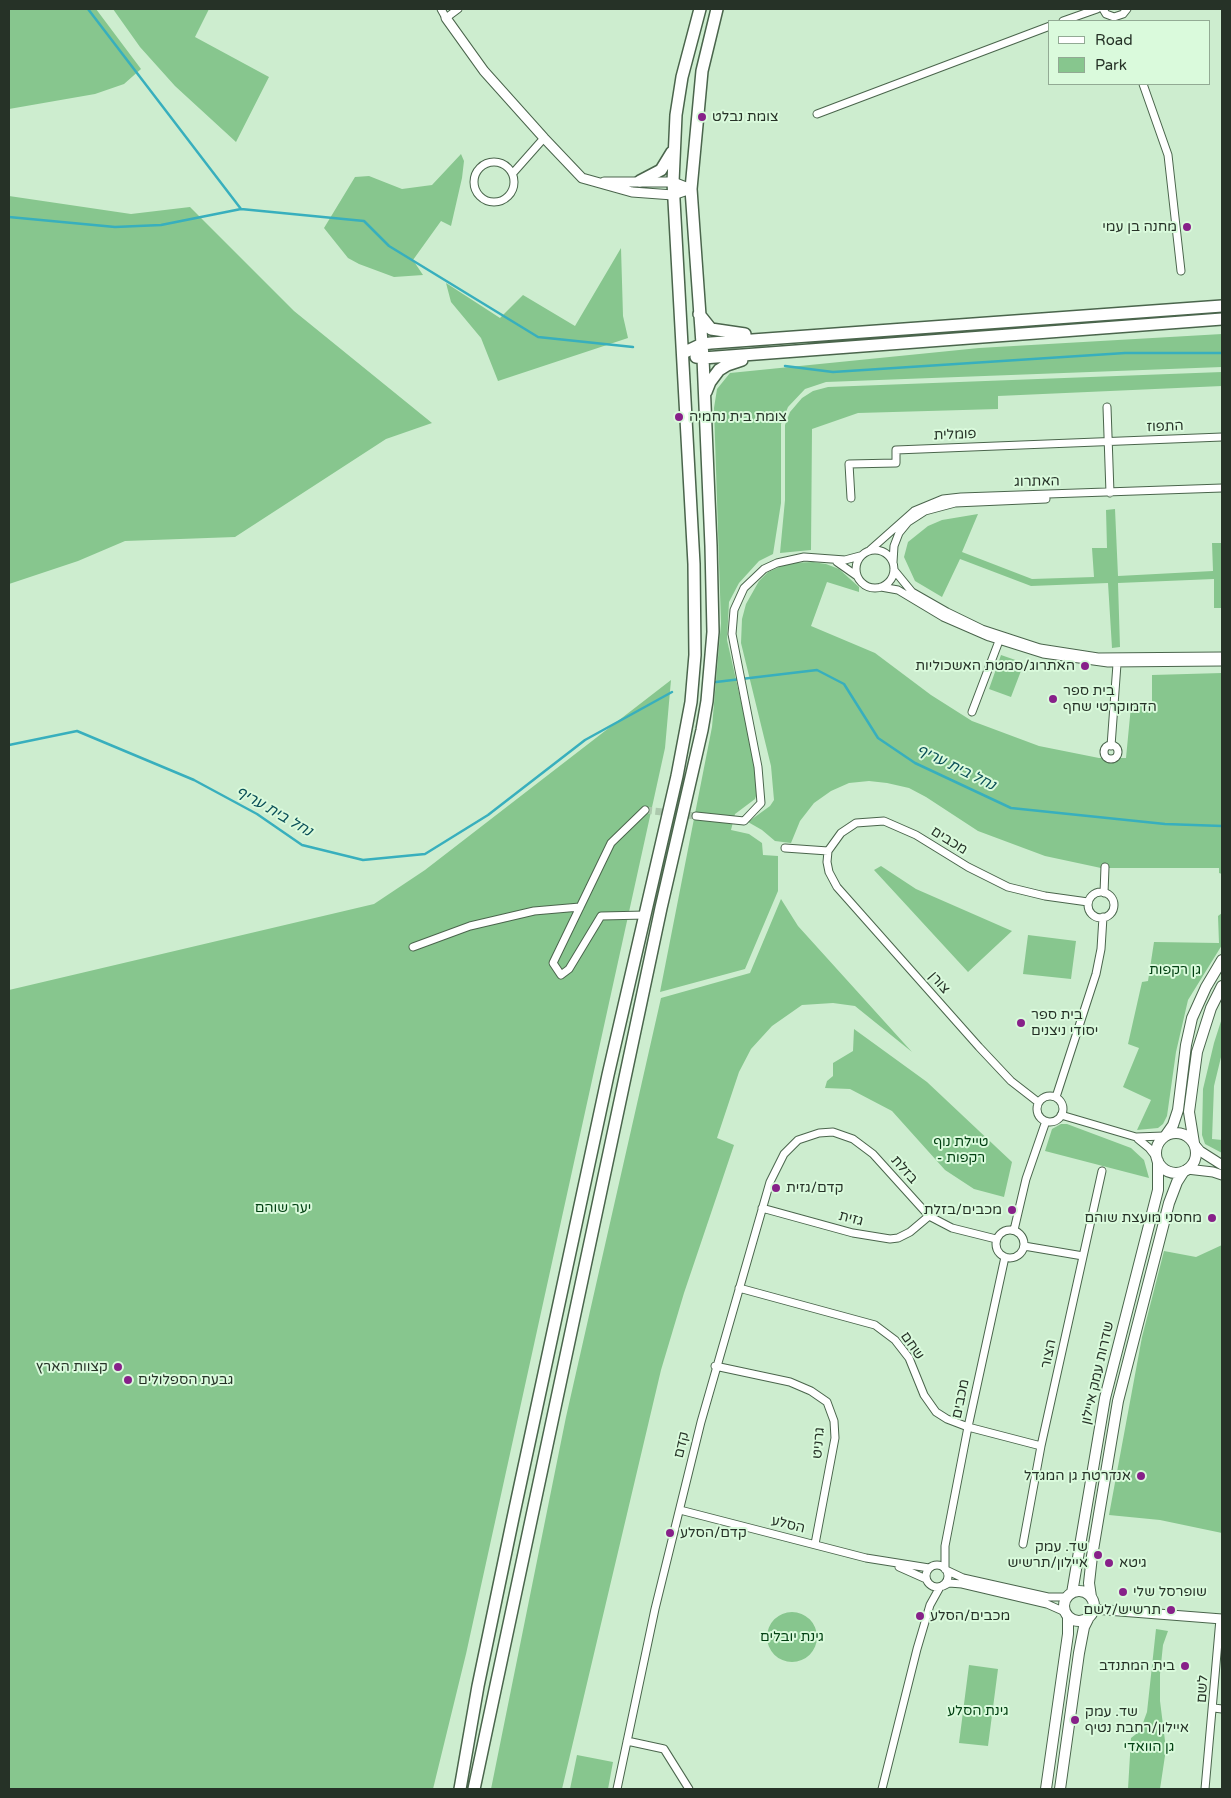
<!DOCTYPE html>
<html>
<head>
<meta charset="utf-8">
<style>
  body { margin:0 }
  #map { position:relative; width:1231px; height:1798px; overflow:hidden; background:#cdedcf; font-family:"Varela Round",sans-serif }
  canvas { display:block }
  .frame { position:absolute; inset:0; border:10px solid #263227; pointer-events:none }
  .legend { position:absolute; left:1048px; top:20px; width:162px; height:65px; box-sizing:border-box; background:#dafadc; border:1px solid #92aa94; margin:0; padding:6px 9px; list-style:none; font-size:15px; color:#263227 }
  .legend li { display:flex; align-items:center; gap:10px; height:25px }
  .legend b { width:25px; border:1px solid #92aa94 }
</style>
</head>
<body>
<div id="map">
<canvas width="1231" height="1798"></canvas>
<div class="frame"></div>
<ul class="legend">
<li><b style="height:6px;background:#fff"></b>Road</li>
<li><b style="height:14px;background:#87c68e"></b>Park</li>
</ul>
</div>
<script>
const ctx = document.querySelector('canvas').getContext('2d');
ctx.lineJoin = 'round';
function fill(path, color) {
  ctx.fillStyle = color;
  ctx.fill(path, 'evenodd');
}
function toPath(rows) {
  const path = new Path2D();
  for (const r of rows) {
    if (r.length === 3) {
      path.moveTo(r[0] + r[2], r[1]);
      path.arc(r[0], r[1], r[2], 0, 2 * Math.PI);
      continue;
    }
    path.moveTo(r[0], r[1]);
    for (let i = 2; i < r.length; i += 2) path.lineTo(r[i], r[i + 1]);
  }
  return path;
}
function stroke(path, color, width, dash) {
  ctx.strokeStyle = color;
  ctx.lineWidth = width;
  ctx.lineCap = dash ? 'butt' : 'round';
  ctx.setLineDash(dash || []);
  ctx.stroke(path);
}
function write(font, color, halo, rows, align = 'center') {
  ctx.font = font + ' "Varela Round",Heebo,sans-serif';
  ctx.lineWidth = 4;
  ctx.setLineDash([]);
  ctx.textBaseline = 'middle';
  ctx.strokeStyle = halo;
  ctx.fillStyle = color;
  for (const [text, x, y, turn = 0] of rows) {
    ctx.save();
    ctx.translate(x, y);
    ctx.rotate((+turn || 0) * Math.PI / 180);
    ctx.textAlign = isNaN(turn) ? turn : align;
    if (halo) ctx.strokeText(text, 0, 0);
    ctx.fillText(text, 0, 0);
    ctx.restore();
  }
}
fill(toPath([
  [9,9,96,9,141,69,124,84,95,94,9,109],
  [113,9,209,9,195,37,269,77,236,142,175,86,140,47],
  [461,154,464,161,462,178,451,226,441,221,413,260,423,275,394,277,359,264,348,258,324,228,355,177,369,176,402,189,432,185],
  [9,196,131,214,190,207,294,311,432,423,386,439,235,537,125,541,78,561,9,584],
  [621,248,623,316,628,338,498,381,481,338,451,302,446,283,500,318,523,295,575,326],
  [1222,334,1222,367,826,382,805,389,788,407,781,424,781,503,773,554,759,561,739,583,729,602,727,640,760,785,755,799,735,814,731,830,749,834,762,843,763,855,778,856,778,891,745,969,660,992,712,727,721,623,714,408,717,389,730,373,979,348],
  [1222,372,1222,386,998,396,998,409,858,413,812,429,811,550,780,553,785,500,785,425,790,412,802,398,813,391,828,387],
  [1115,509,1118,576,1213,571,1212,543,1222,543,1222,608,1214,608,1214,579,1118,583,1120,647,1112,648,1108,583,1031,586,960,559,942,597,915,581,904,557,908,542,928,526,942,520,978,514,962,552,1032,579,1094,577,1092,548,1107,548,1106,510],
  [813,562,826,564,839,569,859,587,859,592,827,582,811,626,875,653,931,695,972,721,1039,746,1099,758,1126,758,1131,706,1152,706,1152,675,1222,673,1222,874,1219,873,1219,868,1101,868,1045,856,978,831,926,797,909,788,887,783,869,781,849,783,831,791,814,803,800,821,791,843,775,841,762,830,748,822,770,806,774,800,771,766,741,643,742,619,746,604,759,581,768,572,789,563],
  [1001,655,1024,663,1011,697,989,689],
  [671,680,665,748,466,1654,433,1789,9,1789,9,990,374,904,425,870],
  [881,866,916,889,1012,931,968,972,874,870],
  [781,899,798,926,912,1052,855,1006,833,1003,802,1005,772,1026,751,1049,739,1072,717,1138,734,1145,684,1293,661,1370,562,1789,491,1789,566,1417,661,998,750,973],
  [1222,913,1222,945,1188,1000,1176,1052,1167,1116,1163,1124,1158,1128,1137,1130,1151,1100,1123,1087,1139,1048,1128,1044,1142,982,1148,981,1154,942,1219,943,1218,916],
  [1028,935,1076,941,1071,979,1023,974],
  [1222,1018,1222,1053,1214,1086,1212,1139,1222,1140,1222,1153,1205,1144,1202,1135,1203,1089,1214,1043],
  [854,1029,927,1082,1012,1162,1004,1197,974,1189,945,1170,892,1111,850,1089,825,1088,827,1081,833,1076,833,1063,853,1051],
  [1061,1124,1067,1124,1131,1148,1144,1160,1149,1178,1045,1151,1052,1129],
  [1222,1245,1222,1533,1160,1520,1109,1515,1142,1337,1164,1251,1196,1257],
  [792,1637,25],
  [1156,1629,1168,1631,1163,1645,1160,1674,1160,1701,1166,1749,1160,1789,1128,1789,1131,1738,1140,1731,1147,1712],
  [969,1665,998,1669,988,1746,959,1743],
  [577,1755,613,1762,608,1789,570,1789]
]), '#87c68e');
stroke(toPath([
  [88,9,241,209],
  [9,217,115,227,161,225,241,209,364,221,389,246,538,337,633,347],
  [785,366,833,372,1125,353,1222,353],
  [716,682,817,670,844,684,878,738,915,763,1011,808,1165,824,1222,826],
  [9,745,77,731,194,780,257,814,302,845,363,860,425,854,488,815,585,740,672,692]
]), '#38afbd', 2.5);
stroke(toPath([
  [645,810,696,816]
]), '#acc8ad', 7, [7, 3.5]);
const minor = toPath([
  [441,9,446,18,458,9],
  [1103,9,1106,14,1114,17,1123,14,1127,9],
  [1063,21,1097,9],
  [1143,84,1168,155,1181,271],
  [817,114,1050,26],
  [494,182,20],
  [513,173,544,138],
  [1107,407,1110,493],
  [851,498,849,464,896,463,896,450,1222,437],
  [875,569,19],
  [870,550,914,511,943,499,961,497,1222,488],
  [837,562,857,576],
  [893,562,894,546,899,533,908,522,925,511,955,503,1046,499],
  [894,570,912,592,947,612,982,629,1040,648,1098,657,1222,656],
  [881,587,898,590,943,617,989,637,1043,654,1108,663,1222,662],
  [972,712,999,641],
  [1111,752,7],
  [1111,746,1117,664],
  [645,810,611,843,553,963,561,975,569,969,601,916,646,915],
  [696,816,744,821,761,803,758,767,732,634,734,610,744,588,764,569,777,563,804,557,845,560,860,556],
  [785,848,828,851],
  [1101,905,13],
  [1104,893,1105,867],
  [413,947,470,926,534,911,580,907],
  [1050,1109,13],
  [1056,1097,1096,974,1101,949,1103,917],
  [1038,1102,1011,1081,979,1047,837,887,829,872,827,862,828,851,841,833,856,823,884,821,916,835,968,867,1008,887,1045,896,1088,902],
  [1061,1115,1136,1137,1164,1136],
  [1138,1139,1149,1148,1156,1157],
  [762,1208,853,1233,890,1239,898,1238,910,1232,929,1216],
  [1010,1244,14],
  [1014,1230,1026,1179,1046,1121],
  [1024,1246,1083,1256],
  [739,1288,875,1325,895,1340,909,1358,924,1395,936,1412,947,1419,968,1427,1041,1446],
  [715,1366,790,1382,811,1391,827,1402,834,1421,835,1438,815,1544],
  [680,1510,866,1558,929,1568],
  [1023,1544,1041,1446,1102,1171],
  [937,1576,11],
  [899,1567,926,1579],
  [945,1569,945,1546,968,1427,1005,1257],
  [946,1570,963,1578,1048,1597,1068,1597],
  [943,1586,949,1583,962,1584,1047,1604,1065,1612],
  [1214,1708,1222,1709],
  [627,1741,664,1749,689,1789],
  [617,1789,655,1609,701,1422,770,1182,784,1154,798,1140,819,1133,833,1132,853,1139,873,1154,929,1216,952,1228,996,1239],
  [882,1789,917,1649,930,1605,940,1587],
  [1205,1789,1220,1619]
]);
const tertiary = toPath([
  [446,18,484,71,544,138,582,178,632,192,673,195,691,189],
  [604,182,673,182,691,189],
  [1195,1145,1200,1151,1222,1165],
  [1187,1169,1213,1172,1222,1175],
  [1094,1609,1222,1619]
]);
const secondary = toPath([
  [1176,1153,20],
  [1166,1135,1173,1125,1178,1110,1186,1045,1192,1018,1206,987,1222,960],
  [1194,1143,1189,1112,1197,1052,1211,1008,1222,986],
  [1079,1606,15],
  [1072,1593,1105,1398,1158,1190,1158,1161],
  [1091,1597,1089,1583,1092,1556,1118,1401,1169,1203,1177,1182,1184,1171],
  [1046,1789,1068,1634,1068,1616],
  [1060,1789,1079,1653,1084,1627,1088,1619]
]);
const primary = toPath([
  [640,181,661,170,672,152],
  [699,314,711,329,745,334],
  [683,353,702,344,711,343,1222,306],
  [696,357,703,358,1222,319],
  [706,392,710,382,719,370,727,365,742,360],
  [460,1789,478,1686,513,1518,608,1075,677,776,691,702,695,655,694,564,673,182,676,115,682,77,700,9],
  [474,1789,661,908,702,730,707,701,713,632,711,546,703,358,691,189,702,71,717,9]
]);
stroke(minor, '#4a654c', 9);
stroke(tertiary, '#4a654c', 11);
stroke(secondary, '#4a654c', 12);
stroke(primary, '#4a654c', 14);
stroke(minor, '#fff', 7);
stroke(tertiary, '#fff', 9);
stroke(secondary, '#fff', 10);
stroke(primary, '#fff', 11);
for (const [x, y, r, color] of [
  [702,117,5,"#872189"],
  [1187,227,5,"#872189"],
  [679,417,5,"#872189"],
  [1085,666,5,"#872189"],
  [1053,699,5,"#872189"],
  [1021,1023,5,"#872189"],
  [776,1188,5,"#872189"],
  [1012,1210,5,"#872189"],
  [1212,1218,5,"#872189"],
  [118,1367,5,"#872189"],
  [128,1380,5,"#872189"],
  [1141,1476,5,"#872189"],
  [670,1533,5,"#872189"],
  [1098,1555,5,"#872189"],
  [1109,1563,5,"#872189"],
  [1123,1592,5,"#872189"],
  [1171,1610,5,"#872189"],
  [920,1616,5,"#872189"],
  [1185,1666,5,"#872189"],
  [1075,1720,5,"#872189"]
]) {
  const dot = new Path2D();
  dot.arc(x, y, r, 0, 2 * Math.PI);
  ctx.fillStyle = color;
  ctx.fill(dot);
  stroke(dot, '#dafadc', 2);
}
write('14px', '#263227', '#dafadc', [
  ["צומת נבלט",712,117],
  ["מחנה בן עמי",1177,227,"right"],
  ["צומת בית נחמיה",689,417],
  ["האתרוג/סמטת האשכוליות",1075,666,"right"],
  ["בית ספר",1063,691],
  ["הדמוקרטי שחף",1063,707],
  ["בית ספר",1031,1015],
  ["יסודי ניצנים",1031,1031],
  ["קדם/גזית",786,1188],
  ["מכבים/בזלת",1002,1210,"right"],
  ["מחסני מועצת שוהם",1202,1218,"right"],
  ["קצוות הארץ",108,1367,"right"],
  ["גבעת הספלולים",138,1380],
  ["אנדרטת גן המגדל",1131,1476,"right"],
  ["קדם/הסלע",680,1533],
  ["שד. עמק",1088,1547,"right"],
  ["איילון/תרשיש",1088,1563,"right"],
  ["גיטא",1119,1563],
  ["שופרסל שלי",1133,1592],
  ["תרשיש/לשם",1161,1610,"right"],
  ["מכבים/הסלע",930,1616],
  ["בית המתנדב",1175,1666,"right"],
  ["שד. עמק",1085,1712],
  ["איילון/רחבת נטיף",1085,1728]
], 'left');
write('14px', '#263227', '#dafadc', [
  ["התפוז",1165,427,-2],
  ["פומלית",955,435,-2],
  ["האתרוג",1037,482,-1],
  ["מכבים",949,841,32],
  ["צורן",939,983,49],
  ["בזלת",904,1170,48],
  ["גזית",851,1219,14],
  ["שחם",912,1346,55],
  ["הצור",1049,1354,-78],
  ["שדרות עמק איילון",1098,1373,-77],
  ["מכבים",961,1399,-78],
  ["גרניט",819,1443,-85],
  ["קדם",682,1445,-77],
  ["הסלע",788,1525,14],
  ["לשם",1203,1689,-86]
]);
write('14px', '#003f11', '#dafadc', [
  ["גן רקפות",1175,970],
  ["טיילת נוף",961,1142],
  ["- רקפות",961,1158],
  ["יער שוהם",283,1208],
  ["גינת יובלים",792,1637],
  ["גינת הסלע",978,1711],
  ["גן הוואדי",1149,1747]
]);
write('italic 15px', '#0b5058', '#dafadc', [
  ["נחל בית עריף",956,768,26],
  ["נחל בית עריף",274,812,30]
]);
</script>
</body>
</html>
